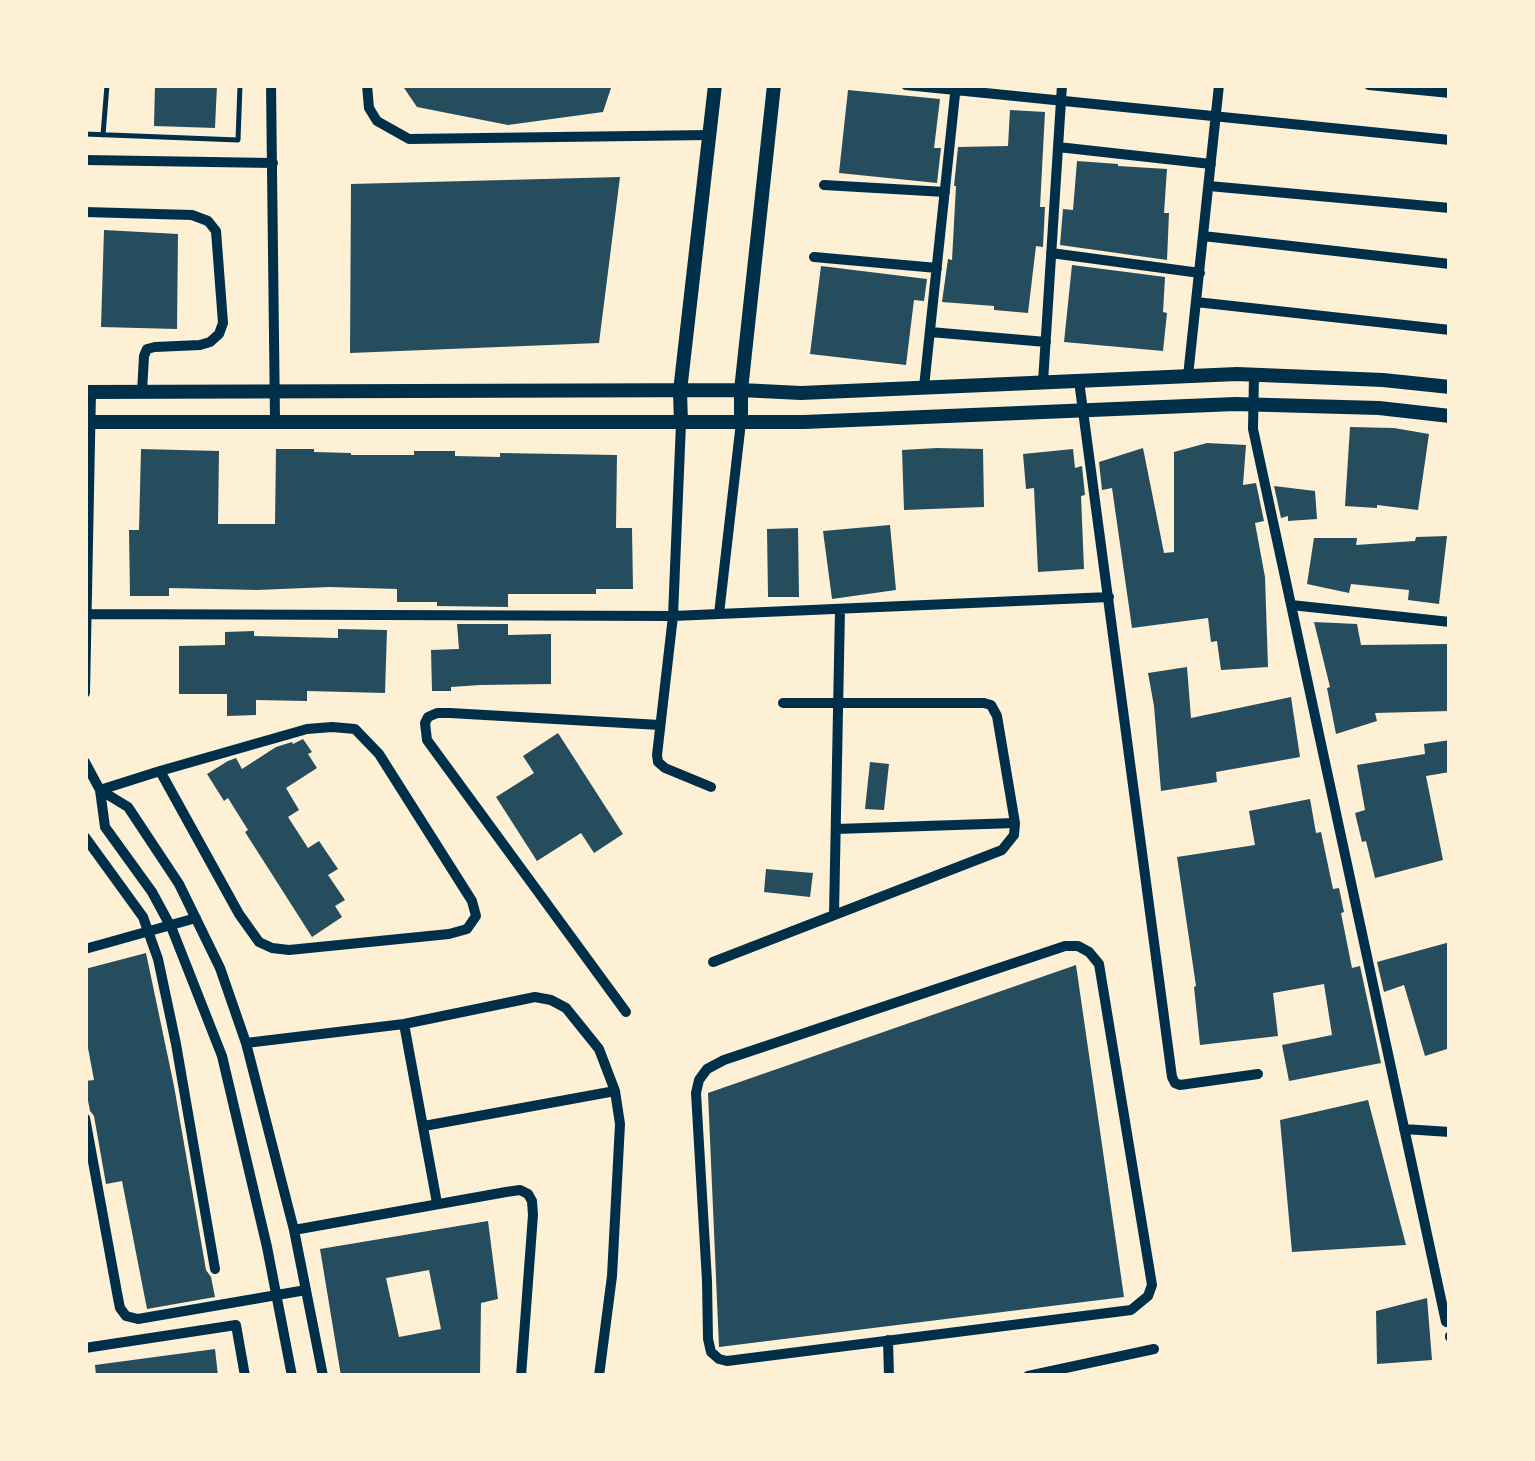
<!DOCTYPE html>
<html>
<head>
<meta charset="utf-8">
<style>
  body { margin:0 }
  #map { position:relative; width:1535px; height:1461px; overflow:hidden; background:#fdf0d5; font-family:"Space Grotesk",sans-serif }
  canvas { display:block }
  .frame { position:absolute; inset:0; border:88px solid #fdf0d5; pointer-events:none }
</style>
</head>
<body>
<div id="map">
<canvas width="1535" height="1461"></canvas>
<div class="frame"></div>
</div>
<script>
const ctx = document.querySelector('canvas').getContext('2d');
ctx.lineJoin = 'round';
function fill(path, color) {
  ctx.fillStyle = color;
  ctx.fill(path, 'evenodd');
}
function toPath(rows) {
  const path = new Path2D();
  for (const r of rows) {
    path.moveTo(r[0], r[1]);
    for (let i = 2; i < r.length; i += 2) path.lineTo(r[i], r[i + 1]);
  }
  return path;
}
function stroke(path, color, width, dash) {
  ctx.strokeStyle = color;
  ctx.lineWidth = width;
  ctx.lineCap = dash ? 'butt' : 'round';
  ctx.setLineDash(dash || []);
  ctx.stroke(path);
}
fill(toPath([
  [155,85,217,85,215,128,154,126],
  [402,85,612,85,603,112,508,125,417,107],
  [848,90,940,99,934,148,941,148,937,183,839,173],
  [1010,110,1045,112,1040,207,1045,207,1043,247,1036,246,1028,313,994,310,994,306,942,302,948,259,952,260,956,186,954,186,958,147,1008,146],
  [1077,161,1118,164,1118,166,1167,169,1164,213,1169,213,1167,260,1060,245,1063,209,1073,210],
  [620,177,599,343,350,353,351,184],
  [104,230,178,234,177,329,101,327],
  [1072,265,1165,277,1163,312,1167,313,1163,351,1064,342],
  [821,266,927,279,924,301,914,300,906,365,810,354],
  [1350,427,1394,428,1429,434,1418,510,1377,505,1377,508,1345,506],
  [1207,443,1246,445,1243,485,1256,483,1264,521,1255,523,1265,577,1268,667,1221,670,1217,641,1211,642,1208,618,1132,628,1112,488,1102,490,1099,462,1143,448,1164,553,1174,552,1174,452],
  [937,448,983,449,984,507,904,510,902,450],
  [141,449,219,451,218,524,275,524,276,449,314,449,314,452,351,453,351,455,414,455,414,451,455,451,455,456,500,457,500,453,617,455,616,528,632,528,633,589,596,589,596,594,508,594,508,607,437,606,437,602,397,602,397,589,329,587,257,590,169,588,169,596,130,596,129,530,139,530],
  [1073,449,1075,468,1082,466,1085,495,1081,496,1084,569,1038,572,1034,488,1026,489,1023,454],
  [1274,486,1315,491,1317,519,1288,521,1288,516,1281,518],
  [890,525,896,590,832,599,823,531],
  [798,528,799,597,768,597,767,529],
  [1447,536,1439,604,1408,600,1409,590,1351,584,1349,593,1307,584,1314,538,1357,538,1356,545,1415,541,1416,537],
  [1314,622,1357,624,1361,645,1450,644,1450,711,1375,713,1377,721,1336,734,1327,688,1330,687],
  [457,624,508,624,508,635,551,634,551,684,480,685,451,687,451,691,432,691,431,650,459,649],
  [338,629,387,630,385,693,307,691,307,701,256,700,256,715,227,716,227,694,179,694,179,646,225,645,225,632,254,631,254,636,338,638],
  [1187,667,1191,718,1291,697,1300,757,1216,772,1217,782,1161,791,1154,706,1148,673],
  [558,733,623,834,594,853,581,833,537,861,496,797,534,773,523,756],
  [303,739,312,752,308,754,317,768,286,788,299,810,288,817,308,848,319,841,338,869,328,875,345,900,335,906,342,917,312,937,245,832,248,830,228,798,224,801,207,774,228,761,236,758,242,769,276,747,292,742,293,744],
  [1450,740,1450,772,1426,776,1443,860,1375,878,1366,841,1362,842,1355,813,1365,810,1357,765,1425,754,1424,744],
  [870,762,889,764,884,810,865,809],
  [1310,799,1316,833,1321,832,1333,889,1339,888,1344,912,1341,913,1352,968,1360,966,1381,1063,1289,1081,1282,1045,1332,1035,1324,984,1273,993,1278,1036,1200,1045,1194,987,1196,986,1177,857,1255,845,1249,811],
  [766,869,813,873,810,897,764,892],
  [1450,942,1450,1048,1425,1056,1404,985,1384,992,1377,962],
  [146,953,174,1086,206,1270,211,1277,215,1297,147,1309,122,1181,106,1184,94,1116,90,1111,85,1085,85,1081,94,1080,85,1032,85,969],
  [1076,965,1124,1297,719,1347,708,1093],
  [1368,1100,1406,1245,1292,1252,1280,1120],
  [488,1221,498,1299,481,1303,480,1376,341,1376,320,1249],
  [429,1270,441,1329,399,1337,386,1278],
  [1427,1298,1432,1360,1377,1364,1376,1311],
  [215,1349,218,1376,96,1376,95,1365]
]), '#264d5e');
stroke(toPath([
  [85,134,238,140,240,85],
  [103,135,107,85]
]), '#003049', 5);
stroke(toPath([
  [271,85,275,421],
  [367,85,369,108,377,121,409,139,709,135],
  [906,85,1450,140],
  [1369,85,1450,93],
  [1058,147,1211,164],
  [85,160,273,163],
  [824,185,945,192],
  [1209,186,1450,208],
  [85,212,192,215,208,221,216,231,223,323,219,334,210,342,200,345,155,347,147,349,144,356,142,392],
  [1203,236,1450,264],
  [1051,253,1200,273],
  [814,257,937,268],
  [1196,302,1450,330],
  [930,332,1046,342],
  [1254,375,1253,429,1446,1322,1450,1323],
  [1188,376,1219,85],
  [1079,381,1172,1077,1175,1083,1180,1085,1258,1074],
  [1043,382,1062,85],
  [924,387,956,85],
  [681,423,673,616,657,755,658,762,665,768,711,787],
  [1291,605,1450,622],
  [87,614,673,616,1109,597],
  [719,614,741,422],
  [85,693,91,392],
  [85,762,100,790,105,827,152,892,172,929,222,1056,267,1247,292,1376],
  [100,790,160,771,307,729,332,727,355,729,379,754,472,901,476,916,467,929,449,934,289,950,272,948,259,942,239,914,160,771],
  [100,790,128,807,179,884,220,968,246,1043,294,1230,323,1376],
  [836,829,1015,823],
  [85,837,143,917,158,959,176,1044,215,1269],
  [834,915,840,609],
  [1065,946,1078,946,1089,952,1099,964,1152,1285,1148,1296,1131,1310,727,1361,719,1359,711,1352,708,1339,707,1281,696,1093,699,1080,707,1069,724,1060,1065,946],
  [85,949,196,918],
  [713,962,1002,850,1014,835,1015,823,997,716,991,705,984,703,783,703],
  [626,1012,427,740,425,723,428,717,437,713,450,713,660,725],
  [404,1024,437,1203],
  [246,1043,404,1024,535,997,551,1000,566,1008,599,1049,615,1091,620,1124,612,1276,599,1376],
  [85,1118,118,1298,120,1308,126,1316,138,1319,306,1290],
  [424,1126,615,1091],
  [1404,1129,1450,1132],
  [294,1230,506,1192,520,1190,528,1194,532,1201,533,1215,521,1376],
  [1450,1336,1450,1337],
  [888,1340,889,1376],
  [85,1348,236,1325,245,1376],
  [1028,1376,1154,1349]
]), '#003049', 10);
stroke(toPath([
  [85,392,741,390,801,393,1237,374,1383,380,1450,387],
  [85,422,804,422,1235,404,1379,408,1450,416],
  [741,422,741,390,774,85],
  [681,423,680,391,715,85]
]), '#003049', 14);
</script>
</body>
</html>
